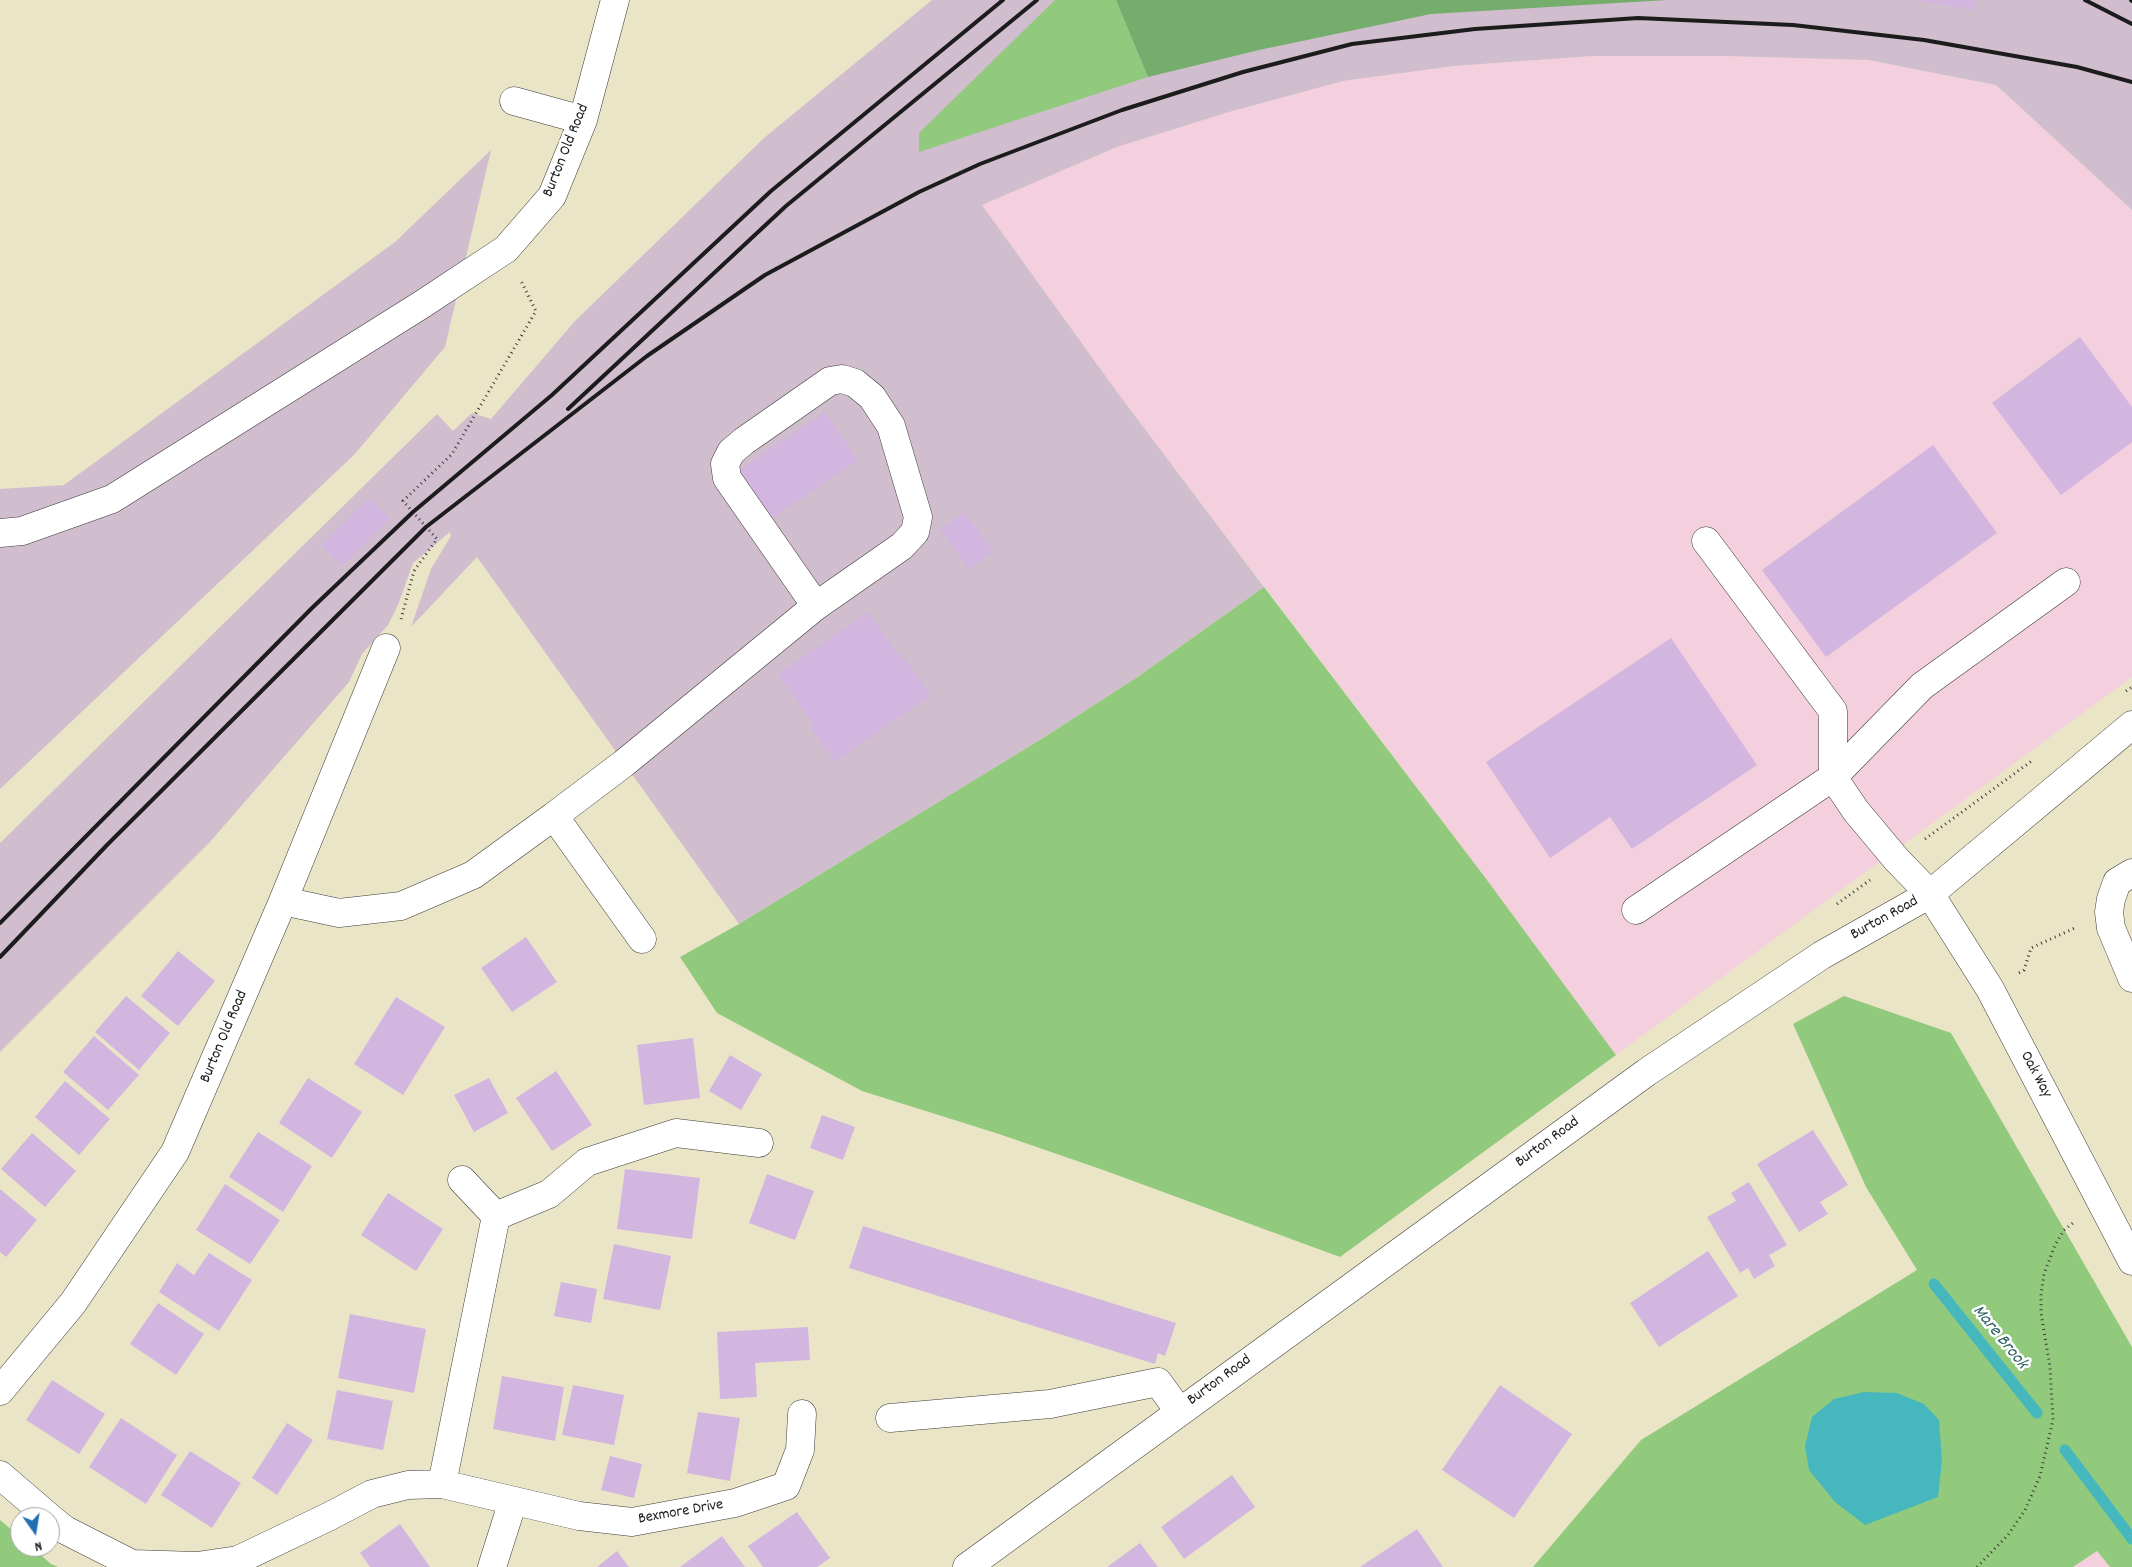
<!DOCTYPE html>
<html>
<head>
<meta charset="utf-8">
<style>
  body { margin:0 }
  #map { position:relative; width:2132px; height:1567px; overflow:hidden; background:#ebe5c7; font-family:Dekko,sans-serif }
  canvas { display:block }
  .north { position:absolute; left:10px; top:1507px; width:50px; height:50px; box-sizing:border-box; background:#fff; border:1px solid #a4a4a4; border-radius:50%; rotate:167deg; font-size:14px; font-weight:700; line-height:20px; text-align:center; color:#1c1c1c }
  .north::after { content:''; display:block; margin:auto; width:18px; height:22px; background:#1f6fb2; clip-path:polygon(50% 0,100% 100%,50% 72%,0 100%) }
</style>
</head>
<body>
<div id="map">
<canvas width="2132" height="1567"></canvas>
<div class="north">N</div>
</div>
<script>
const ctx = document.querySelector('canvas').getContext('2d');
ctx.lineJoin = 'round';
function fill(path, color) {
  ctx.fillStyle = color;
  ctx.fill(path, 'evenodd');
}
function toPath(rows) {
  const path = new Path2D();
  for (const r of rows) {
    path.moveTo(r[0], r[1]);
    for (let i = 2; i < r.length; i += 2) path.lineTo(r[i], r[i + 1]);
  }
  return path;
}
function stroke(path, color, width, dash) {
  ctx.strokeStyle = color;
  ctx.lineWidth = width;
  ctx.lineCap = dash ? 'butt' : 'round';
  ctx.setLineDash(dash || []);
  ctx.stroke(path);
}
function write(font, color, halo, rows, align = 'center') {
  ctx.font = font + ' Dekko,sans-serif';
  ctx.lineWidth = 5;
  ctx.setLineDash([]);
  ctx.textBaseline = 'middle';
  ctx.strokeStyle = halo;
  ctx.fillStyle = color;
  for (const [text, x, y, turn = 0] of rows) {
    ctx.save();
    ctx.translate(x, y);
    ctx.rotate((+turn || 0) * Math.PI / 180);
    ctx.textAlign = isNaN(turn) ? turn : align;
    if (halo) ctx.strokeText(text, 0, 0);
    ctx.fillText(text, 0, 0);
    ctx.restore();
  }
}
fill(toPath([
  [1592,56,1725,56,1868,60,1996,85,2132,210,2132,677,1616,1055,1484,876,1117,392,982,205,1117,147,1229,112,1343,81,1454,66],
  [2097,1551,2110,1567,2073,1567]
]), '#f4cfde');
fill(toPath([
  [932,0,2132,0,2132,210,1996,85,1868,60,1725,56,1592,56,1454,66,1343,81,1229,112,1117,147,982,205,1117,392,1264,587,1139,676,1043,738,739,924,477,557,411,627,431,569,451,536,450,532,413,563,398,605,388,625,362,654,349,682,209,843,0,1052,0,843,437,414,453,431,472,413,491,419,575,321,764,138],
  [491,150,445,347,354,455,0,789,0,489,64,485,395,242]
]), '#d0bdce');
fill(toPath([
  [1055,0,1116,0,1148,77,919,152,919,133],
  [1264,587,1484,876,1616,1055,1340,1257,1106,1171,999,1134,862,1091,717,1013,680,957,739,924,1043,738,1139,676],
  [1844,996,1951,1033,2132,1347,2132,1567,2110,1567,2097,1551,2073,1567,1533,1567,1641,1440,1917,1270,1866,1187,1793,1024],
  [0,1520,20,1537,20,1547,32,1547,51,1564,58,1567,0,1567]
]), '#92ca7d');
fill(toPath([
  [1116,0,1668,0,1431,14,1259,50,1148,77]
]), '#75ae6c');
fill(toPath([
  [1864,1392,1897,1393,1924,1404,1939,1420,1942,1460,1938,1497,1865,1525,1835,1502,1809,1470,1805,1446,1812,1417,1834,1399]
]), '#47b7be');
stroke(toPath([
  [1934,1284,2037,1413],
  [2065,1450,2132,1539]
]), '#47b7be', 11);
fill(toPath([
  [1915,0,1975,0,1973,10],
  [2080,337,2132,407,2132,442,2061,495,1992,403],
  [825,412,858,460,768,521,735,473],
  [1933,445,1997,533,1826,657,1762,570],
  [369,498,390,519,342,566,321,545],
  [965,512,993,551,969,569,940,529],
  [868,612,902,659,905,658,931,695,835,762,810,727,814,725,778,674],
  [1671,638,1757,765,1632,849,1610,817,1550,858,1486,762],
  [526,937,557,982,512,1012,481,968],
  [178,951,215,981,178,1026,141,996],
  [126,996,170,1033,139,1070,95,1032],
  [396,997,445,1027,403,1095,354,1064],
  [94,1036,139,1075,108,1110,63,1072],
  [693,1038,700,1098,644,1105,637,1045],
  [730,1055,762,1074,741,1110,709,1091],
  [556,1071,592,1125,552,1151,516,1098],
  [308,1078,362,1112,332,1158,279,1123],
  [489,1078,508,1113,474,1132,454,1095],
  [65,1081,110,1119,79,1155,35,1117],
  [822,1115,855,1127,843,1160,810,1148],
  [1813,1130,1848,1185,1820,1202,1828,1214,1799,1232,1757,1164],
  [258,1132,312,1166,283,1212,229,1177],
  [32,1133,76,1171,45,1207,1,1169],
  [625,1169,700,1178,692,1239,617,1229],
  [767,1174,814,1191,795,1240,749,1223],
  [1749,1182,1787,1245,1769,1255,1775,1266,1754,1279,1748,1268,1740,1273,1707,1217,1736,1201,1731,1193],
  [225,1184,280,1220,250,1264,196,1230],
  [0,1189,37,1220,6,1257,0,1252],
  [388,1193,443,1229,416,1271,361,1235],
  [863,1226,1176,1323,1165,1356,1158,1353,1155,1364,849,1268],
  [614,1244,671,1256,660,1310,603,1299],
  [1708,1251,1738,1296,1659,1347,1630,1303],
  [209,1253,252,1280,219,1331,159,1292,177,1263,194,1275],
  [561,1282,597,1289,591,1323,554,1316],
  [158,1303,204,1334,176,1375,130,1344],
  [350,1314,426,1329,414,1393,338,1378],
  [808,1327,810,1360,755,1363,757,1397,720,1399,717,1332],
  [502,1376,564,1387,555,1441,493,1429],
  [52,1380,105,1414,79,1454,26,1420],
  [573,1385,624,1395,614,1445,562,1435],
  [1500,1385,1572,1434,1514,1518,1442,1470],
  [337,1390,393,1401,383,1450,327,1439],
  [698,1412,740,1418,730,1481,687,1473],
  [121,1418,177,1455,146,1504,89,1467],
  [287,1423,313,1440,277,1495,252,1478],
  [190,1451,241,1483,212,1528,161,1495],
  [610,1456,642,1464,634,1498,601,1490],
  [1232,1475,1255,1507,1184,1559,1161,1527],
  [797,1512,830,1558,817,1567,763,1567,748,1546],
  [400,1524,430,1567,370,1567,360,1553],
  [1417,1529,1443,1567,1360,1567],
  [722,1536,745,1567,680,1567],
  [1140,1543,1158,1567,1107,1567],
  [617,1551,629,1567,597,1567]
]), '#d3b6df');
const minor = toPath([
  [514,101,583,120],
  [0,533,22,531,112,499,421,305,506,249,552,196,583,120,615,0],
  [1706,541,1833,711,1833,777,1856,811,1897,860,1930,894,1990,989,2132,1261],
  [554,816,623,764,816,606,902,546,915,532,918,517,891,426,872,397,855,383,842,379,830,381,744,441,731,452,725,464,727,478,816,606],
  [2132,873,2117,882,2111,899,2109,912,2111,928,2132,978],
  [283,901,339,913,401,906,473,875,554,816,642,939],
  [1636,910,1833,777,1922,686,2066,582],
  [462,1180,496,1216,549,1194,587,1162,676,1133,759,1143],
  [0,1391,73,1303,175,1152,283,901,386,648],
  [890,1418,1050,1404,1158,1382,1179,1411],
  [0,1475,49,1517],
  [442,1484,496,1216],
  [50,1518,65,1530,132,1564,197,1566,238,1560,328,1517,372,1494,408,1485,442,1484,579,1516,632,1522,735,1503,786,1486,800,1450,802,1414],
  [492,1567,513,1501]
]);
const highway = toPath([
  [967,1567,1647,1072,1822,955,1930,894,2132,725]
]);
stroke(minor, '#3b3a36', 29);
stroke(highway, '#3b3a36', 29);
stroke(toPath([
  [401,619,414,571,437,539,403,501,452,454,536,311,520,279],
  [2126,691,2132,687],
  [1925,839,2033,760],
  [1837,904,1870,880],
  [2019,973,2024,970,2031,948,2077,927],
  [1977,1567,2008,1535,2025,1510,2040,1476,2053,1420,2050,1367,2041,1313,2041,1294,2044,1274,2055,1245,2064,1230,2073,1223]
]), '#3b3a36', 3, [1, 4]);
stroke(minor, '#fff', 28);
stroke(highway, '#fff', 28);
stroke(toPath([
  [2085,0,2132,24],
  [2131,0,2132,1],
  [568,409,786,206,1037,0],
  [0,923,312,608,413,512,552,395,771,191,1003,0],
  [0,957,107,845,426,527,647,356,765,275,919,192,980,164,1122,110,1243,72,1352,44,1475,29,1638,18,1793,25,1924,40,2077,67,2132,82]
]), '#1c1c1c', 4);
write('16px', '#1c1c1c', '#fff', [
  ["Burton Old Road",567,151,-68],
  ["Burton Road",1885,919,-29],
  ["Burton Old Road",225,1037,-67],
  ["Oak Way",2035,1075,62],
  ["Burton Road",1548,1143,-36],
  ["Burton Road",1220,1381,-36],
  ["Bexmore Drive",681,1513,-10]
]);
write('italic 18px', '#2f6265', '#fff', [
  ["Mare Brook",1999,1338,51]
]);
</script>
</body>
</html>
